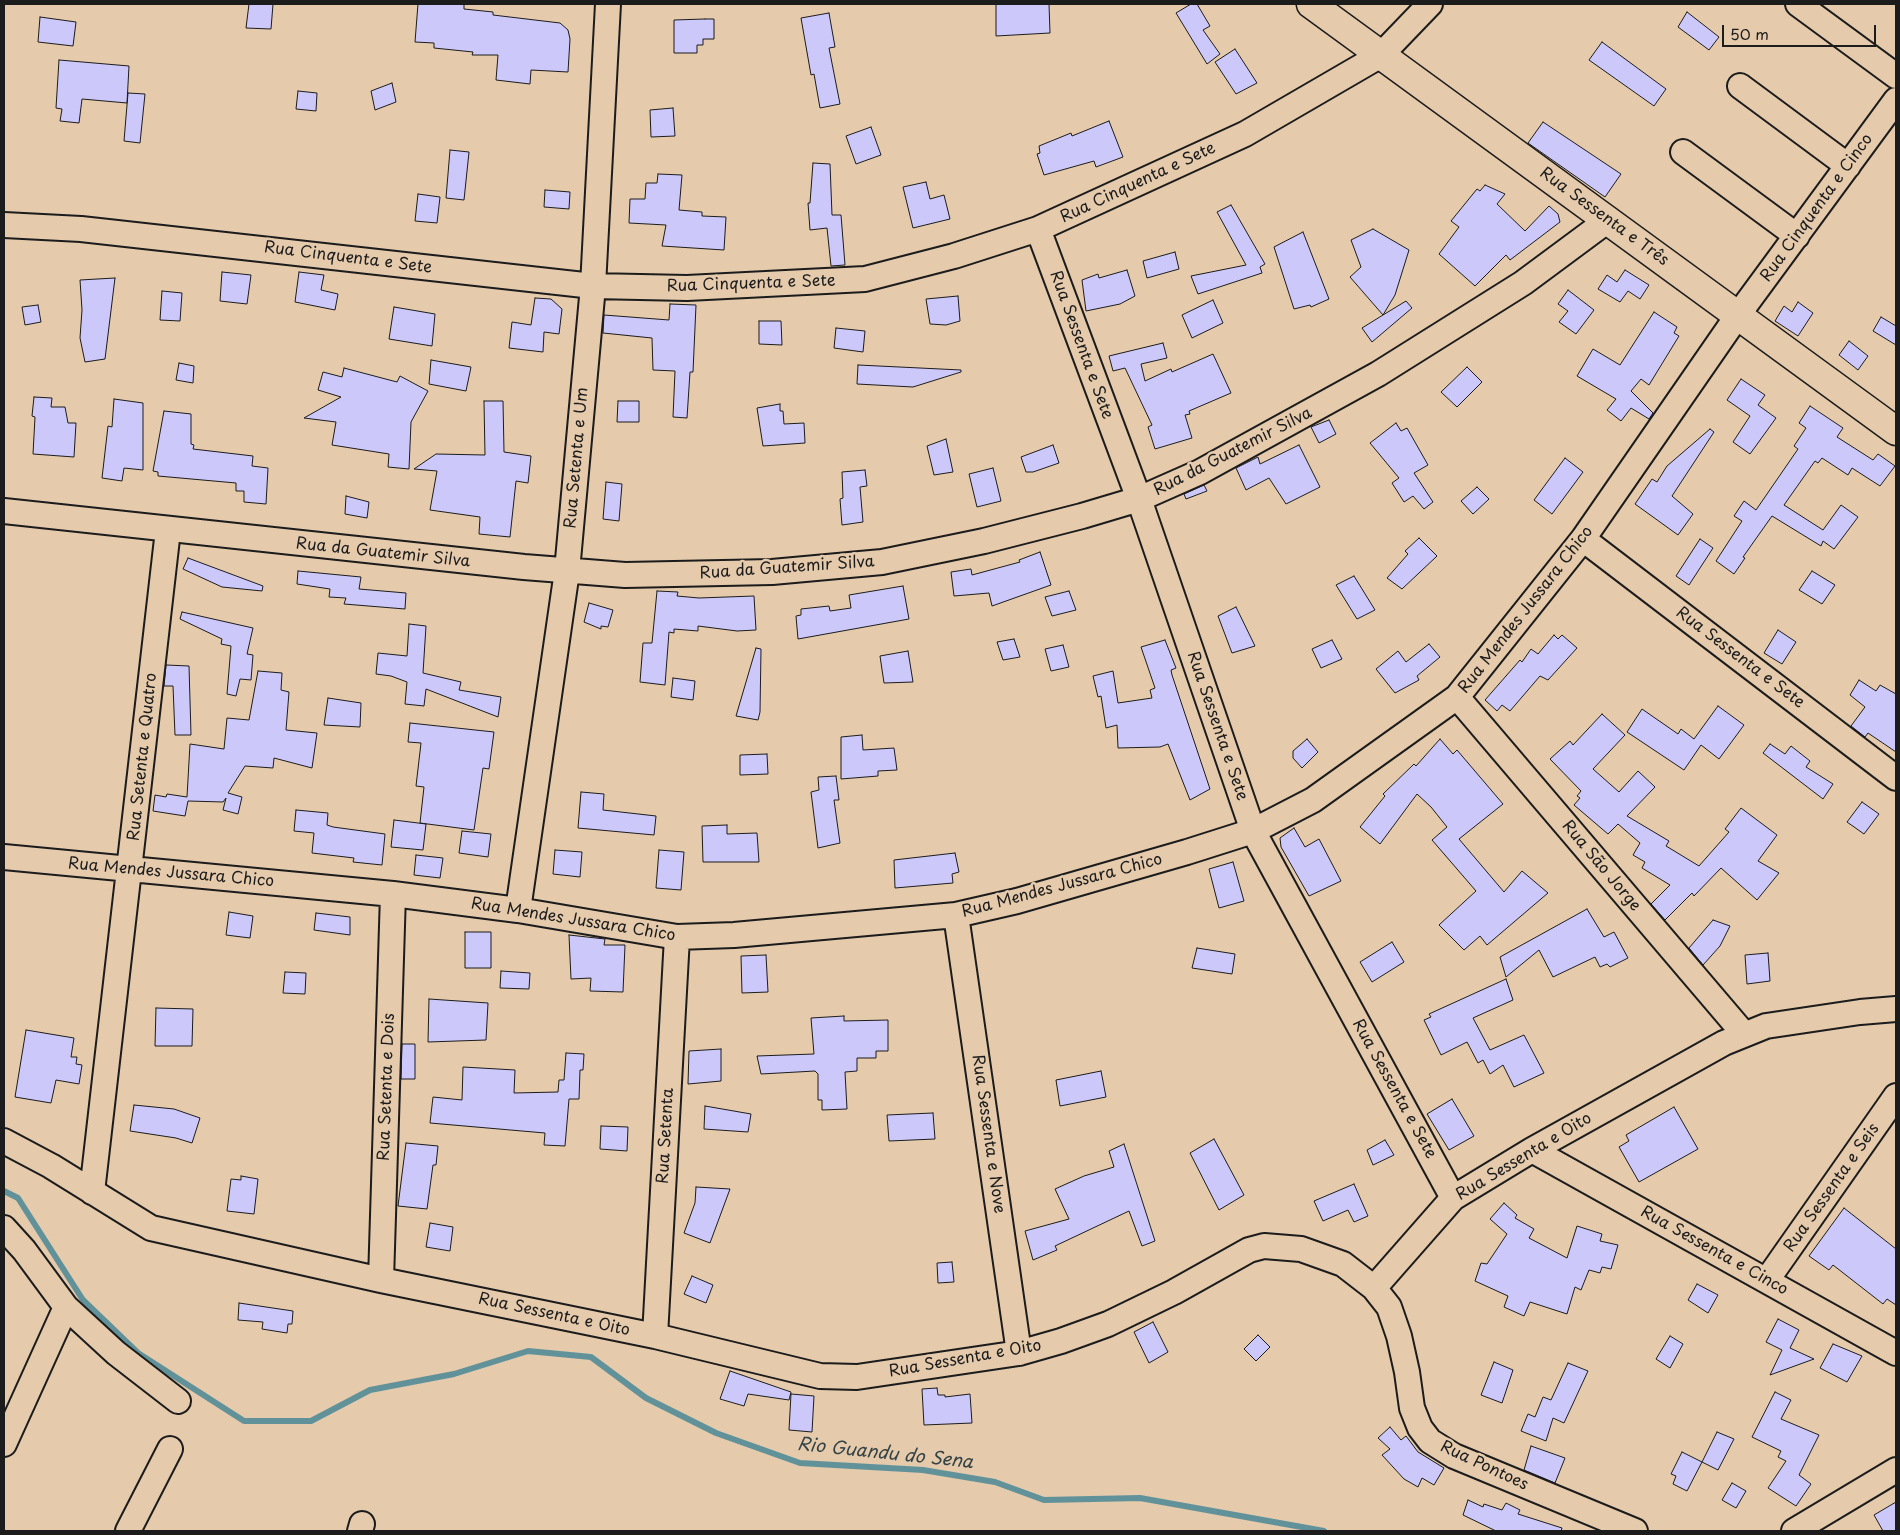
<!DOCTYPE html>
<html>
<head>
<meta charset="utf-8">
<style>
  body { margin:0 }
  #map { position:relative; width:1900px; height:1535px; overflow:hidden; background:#e5caac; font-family:"Playpen Sans",sans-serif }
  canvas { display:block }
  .frame { position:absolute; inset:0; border:5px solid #1c1c1c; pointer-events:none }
  .scale { position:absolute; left:1722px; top:25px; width:154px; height:22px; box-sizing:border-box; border:2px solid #1c1c1c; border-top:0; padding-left:6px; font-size:15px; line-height:18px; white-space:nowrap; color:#1c1c1c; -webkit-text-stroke:4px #e5caac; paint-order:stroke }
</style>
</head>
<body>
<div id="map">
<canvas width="1900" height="1535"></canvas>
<div class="frame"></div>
<div class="scale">50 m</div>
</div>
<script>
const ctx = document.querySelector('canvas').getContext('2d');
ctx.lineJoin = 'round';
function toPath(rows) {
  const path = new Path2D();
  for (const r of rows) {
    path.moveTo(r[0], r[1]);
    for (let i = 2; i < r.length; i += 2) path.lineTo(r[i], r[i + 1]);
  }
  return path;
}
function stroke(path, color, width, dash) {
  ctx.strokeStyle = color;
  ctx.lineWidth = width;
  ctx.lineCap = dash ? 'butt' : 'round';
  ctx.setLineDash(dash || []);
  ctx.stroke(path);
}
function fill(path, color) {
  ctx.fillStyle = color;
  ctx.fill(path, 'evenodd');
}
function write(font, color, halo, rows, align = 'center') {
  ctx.font = font + ' "Playpen Sans",sans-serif';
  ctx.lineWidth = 5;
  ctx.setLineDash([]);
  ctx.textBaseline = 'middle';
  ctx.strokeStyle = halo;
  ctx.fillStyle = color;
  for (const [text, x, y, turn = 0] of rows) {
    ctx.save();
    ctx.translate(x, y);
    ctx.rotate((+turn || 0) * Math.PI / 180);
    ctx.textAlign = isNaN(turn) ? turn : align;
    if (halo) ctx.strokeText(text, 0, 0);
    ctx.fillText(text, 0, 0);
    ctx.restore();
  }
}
stroke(toPath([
  [4,1191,18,1198,83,1300,138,1353,244,1421,311,1421,370,1390,454,1374,528,1351,591,1357,646,1398,716,1433,800,1463,923,1470,995,1482,1044,1500,1140,1498,1324,1531]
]), '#629299', 6);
const building = toPath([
  [249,4,273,4,271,29,246,28,249,4],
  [418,4,464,4,464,9,493,12,493,15,560,23,568,30,570,39,568,72,531,70,530,84,496,80,498,55,472,55,473,52,434,48,434,43,415,42,418,4],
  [996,4,1049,4,1050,33,996,36,996,4],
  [1191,4,1197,4,1210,26,1203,30,1220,54,1207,64,1176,13,1191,4],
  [1687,12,1719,37,1709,50,1678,27,1687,12],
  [829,13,835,47,829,48,840,104,820,108,814,74,811,75,801,18,829,13],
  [40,17,76,22,73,46,38,42,40,17],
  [705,19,714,19,714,39,703,39,703,45,697,45,697,53,674,53,674,20,705,19],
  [1602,42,1666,89,1654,106,1589,60,1602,42],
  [1235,49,1257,83,1236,94,1215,62,1235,49],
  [59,60,129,66,127,103,82,99,79,123,60,121,62,109,56,108,59,60],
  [392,83,396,102,375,110,371,91,392,83],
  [298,91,317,93,316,111,296,109,298,91],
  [128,93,145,94,140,143,124,141,128,93],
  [673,108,675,136,651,137,650,110,673,108],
  [1109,121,1123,157,1096,167,1094,161,1044,175,1037,154,1040,153,1039,146,1071,133,1072,136,1109,121],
  [1543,122,1621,174,1605,197,1528,143,1543,122],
  [871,127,881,155,856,164,846,136,871,127],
  [450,150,469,152,464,200,446,198,450,150],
  [813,163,830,164,832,215,841,215,845,265,831,266,827,228,810,230,808,203,810,203,813,163],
  [658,174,682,175,679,210,702,212,702,216,726,217,724,250,662,246,666,225,629,223,630,199,645,199,646,183,657,183,658,174],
  [926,182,930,199,944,195,950,219,913,228,903,187,926,182],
  [1485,185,1505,194,1497,204,1525,231,1549,206,1558,214,1560,222,1510,260,1506,255,1475,286,1439,254,1459,227,1451,221,1477,189,1480,191,1485,185],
  [545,190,570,192,569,209,544,207,545,190],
  [418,194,440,197,437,223,415,221,418,194],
  [1231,205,1265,264,1260,267,1262,273,1198,294,1191,276,1246,265,1217,212,1231,205],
  [1373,229,1409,250,1395,295,1383,315,1406,301,1412,308,1372,342,1362,328,1383,315,1350,277,1361,267,1351,240,1373,229],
  [1303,232,1329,299,1311,307,1310,305,1294,309,1274,247,1303,232],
  [1175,252,1179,269,1147,278,1143,261,1175,252],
  [1127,270,1135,296,1120,304,1086,311,1082,280,1098,274,1099,278,1127,270],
  [1625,270,1649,285,1640,299,1628,291,1620,302,1598,289,1607,275,1617,282,1625,270],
  [222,272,251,275,247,304,220,301,222,272],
  [299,272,324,275,321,290,338,294,335,310,295,302,299,272],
  [115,278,105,359,85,362,80,338,82,310,80,280,115,278],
  [1568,290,1594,310,1576,334,1559,322,1568,311,1558,304,1568,290],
  [162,291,182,293,180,321,160,320,162,291],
  [958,296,960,321,946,325,930,324,926,299,958,296],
  [535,298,551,299,562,309,559,334,544,332,543,352,509,348,512,322,531,325,535,298],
  [1213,300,1223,323,1192,338,1182,315,1213,300],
  [1798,302,1813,313,1798,336,1775,321,1784,306,1792,312,1798,302],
  [670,304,696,305,693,372,690,372,687,418,673,417,675,371,653,370,652,338,603,333,604,315,669,320,670,304],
  [38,305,41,322,25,325,22,307,38,305],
  [394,307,435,314,432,346,389,339,394,307],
  [1654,312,1677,327,1674,333,1679,336,1649,385,1641,379,1631,391,1653,413,1649,419,1631,408,1621,421,1607,410,1616,399,1577,376,1593,349,1620,365,1654,312],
  [1881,317,1896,326,1896,345,1873,331,1881,317],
  [759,321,781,321,782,345,759,344,759,321],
  [836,328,865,331,863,352,834,348,836,328],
  [1849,341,1868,356,1858,370,1839,355,1849,341],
  [1163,343,1167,358,1141,364,1145,381,1171,369,1172,372,1213,354,1231,393,1189,411,1190,414,1185,415,1192,438,1155,449,1148,427,1152,425,1125,368,1113,371,1109,356,1163,343],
  [431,360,471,367,466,391,429,384,431,360],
  [179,363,194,366,193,383,176,380,179,363],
  [858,365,961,370,961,372,913,387,857,384,858,365],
  [1467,367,1482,382,1457,407,1441,392,1467,367],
  [344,368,397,382,400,376,428,391,411,422,409,469,388,467,389,454,332,445,336,422,304,418,341,397,318,390,323,372,342,377,344,368],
  [1741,379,1765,395,1758,405,1776,418,1750,454,1733,442,1750,416,1727,400,1741,379],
  [34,397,52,398,51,407,65,407,68,423,76,423,74,457,33,454,35,417,32,416,34,397],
  [114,399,143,403,143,470,124,468,122,481,102,478,108,426,112,427,114,399],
  [484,401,503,401,504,452,531,456,528,483,516,481,510,537,479,534,480,517,430,510,437,471,414,469,436,454,485,455,484,401],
  [618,401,639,401,639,422,617,422,618,401],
  [780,404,780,411,783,411,784,424,804,423,805,443,763,446,757,408,780,404],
  [1810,406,1843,428,1837,437,1873,460,1878,454,1895,466,1880,486,1852,468,1848,475,1822,458,1818,463,1815,461,1784,505,1823,530,1841,505,1858,517,1834,549,1823,541,1821,546,1772,516,1743,557,1745,558,1734,574,1716,561,1742,521,1734,516,1744,501,1756,510,1798,449,1794,446,1806,428,1799,423,1810,406],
  [164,411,191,414,191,444,194,445,193,449,253,456,252,466,268,468,266,504,244,502,244,491,236,491,236,483,158,476,158,472,153,471,164,411],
  [1329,420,1336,434,1319,443,1311,427,1329,420],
  [1396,423,1401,431,1407,428,1428,465,1414,473,1433,502,1424,509,1413,496,1404,502,1392,483,1399,478,1370,443,1396,423],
  [1710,429,1714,432,1672,496,1693,514,1678,535,1635,504,1652,479,1657,482,1667,466,1710,429],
  [946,439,953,472,934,475,927,446,946,439],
  [1053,445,1059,463,1033,472,1026,472,1021,457,1053,445],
  [1299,445,1320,487,1286,504,1269,478,1246,490,1236,468,1258,457,1260,464,1299,445],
  [1565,458,1583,472,1552,514,1534,500,1565,458],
  [993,468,1001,501,977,507,969,474,993,468],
  [865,470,867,486,860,487,863,522,842,525,840,499,843,498,842,472,865,470],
  [606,482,622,484,619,521,603,519,606,482],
  [1204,485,1207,491,1186,499,1184,494,1204,485],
  [1477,487,1489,499,1473,514,1461,501,1477,487],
  [346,496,369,502,367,518,345,514,346,496],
  [1419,538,1437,556,1402,589,1387,578,1408,554,1405,551,1419,538],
  [1700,539,1713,548,1689,585,1676,576,1700,539],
  [1040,552,1051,585,992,606,989,593,954,596,951,572,971,569,972,575,1020,562,1019,560,1040,552],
  [188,558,263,586,262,591,222,587,183,569,188,558],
  [298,571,361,577,359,589,406,593,405,609,344,604,346,598,329,597,330,589,297,584,298,571],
  [1812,571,1835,585,1822,604,1799,590,1812,571],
  [1354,576,1375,610,1357,619,1336,585,1354,576],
  [903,586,909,619,798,639,796,616,801,615,801,609,829,606,830,611,851,608,849,595,903,586],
  [657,591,678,592,677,596,699,598,754,596,756,630,737,631,698,626,698,631,674,629,674,633,669,632,665,685,640,682,643,643,652,643,657,591],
  [1069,591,1076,610,1052,616,1045,597,1069,591],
  [589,603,613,610,608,627,601,626,601,629,584,622,589,603],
  [1236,607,1255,646,1232,653,1218,616,1236,607],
  [182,612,253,628,247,654,253,655,251,680,240,679,236,696,227,694,231,646,221,644,222,639,180,619,182,612],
  [409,624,426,626,423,673,461,682,459,690,501,697,498,717,426,689,424,706,405,704,407,682,391,676,376,674,378,653,407,656,409,624],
  [1778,630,1796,642,1782,664,1764,653,1778,630],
  [1554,635,1558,639,1562,635,1577,648,1548,680,1540,676,1510,711,1502,705,1497,711,1485,700,1520,660,1522,662,1531,649,1538,654,1554,635],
  [1014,639,1020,657,1003,660,997,642,1014,639],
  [1165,640,1176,668,1171,670,1172,675,1210,789,1190,800,1168,744,1160,747,1118,748,1117,725,1106,728,1101,696,1098,697,1093,676,1113,671,1118,703,1152,698,1150,690,1155,688,1141,647,1165,640],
  [1332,640,1342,659,1321,668,1312,649,1332,640],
  [1429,644,1440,657,1417,676,1419,680,1395,693,1376,669,1398,651,1406,662,1429,644],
  [1063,645,1069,667,1051,671,1045,649,1063,645],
  [756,648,761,649,760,712,758,720,736,716,756,648],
  [908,651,913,682,884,683,880,656,908,651],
  [166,665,189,666,191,735,175,735,173,686,164,686,166,665],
  [258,671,282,673,281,690,289,692,286,730,317,733,312,768,274,758,273,768,245,766,228,793,242,797,238,814,223,810,226,798,223,802,188,801,185,816,153,811,155,795,166,797,167,794,187,797,190,744,224,749,227,718,249,720,258,671],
  [673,678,695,681,693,700,671,697,673,678],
  [1859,680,1876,691,1880,685,1896,694,1896,752,1868,733,1865,737,1851,726,1865,707,1850,695,1859,680],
  [328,698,361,703,360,727,324,725,328,698],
  [1718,706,1744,725,1719,759,1701,745,1684,770,1627,732,1642,709,1678,734,1681,729,1694,739,1718,706],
  [1602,714,1625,735,1593,769,1619,792,1638,771,1655,787,1627,816,1669,841,1666,846,1699,866,1729,832,1725,829,1741,808,1777,835,1758,861,1779,873,1757,900,1721,868,1694,896,1692,893,1665,920,1651,904,1670,885,1642,868,1645,862,1633,855,1640,843,1618,824,1608,834,1574,805,1580,798,1577,796,1581,791,1550,759,1570,741,1573,745,1602,714],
  [410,723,494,732,489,769,483,768,474,830,420,823,424,787,416,786,421,743,408,742,410,723],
  [862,735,863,750,894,748,897,770,878,771,878,776,841,779,841,737,862,735],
  [1307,739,1318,752,1302,768,1293,758,1293,751,1307,739],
  [1440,739,1453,754,1457,750,1503,804,1459,839,1504,892,1522,871,1548,893,1487,945,1480,936,1464,950,1439,925,1476,891,1432,840,1447,827,1431,807,1417,794,1380,844,1360,827,1385,796,1383,794,1414,764,1416,766,1440,739],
  [1770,744,1785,754,1791,746,1810,761,1806,767,1833,784,1823,799,1763,753,1770,744],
  [767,754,768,774,740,775,740,755,767,754],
  [836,776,839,800,834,800,840,843,818,848,811,792,819,790,818,777,836,776],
  [581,792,604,794,603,810,656,816,654,835,578,828,581,792],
  [1862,802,1879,814,1864,834,1847,822,1862,802],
  [296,810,328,813,327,825,333,827,385,834,382,865,353,862,354,858,312,853,314,833,294,831,296,810],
  [394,820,426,824,423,850,391,847,394,820],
  [727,825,727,834,757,833,759,862,703,862,702,826,727,825],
  [1294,828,1305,847,1319,839,1341,881,1309,896,1281,847,1280,838,1294,828],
  [462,831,491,834,488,857,459,853,462,831],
  [555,850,582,852,580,877,553,874,555,850],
  [659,850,684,852,681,890,656,888,659,850],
  [955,853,959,872,952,874,953,883,895,888,894,860,955,853],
  [416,855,443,858,440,878,414,875,416,855],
  [1233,862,1244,901,1219,908,1209,869,1233,862],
  [1587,909,1604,937,1614,932,1628,958,1610,967,1607,964,1600,967,1595,957,1553,977,1539,950,1506,977,1500,957,1587,909],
  [229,912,253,916,250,938,226,935,229,912],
  [316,913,350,917,350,935,314,930,316,913],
  [1713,920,1730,926,1720,946,1703,965,1689,948,1713,920],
  [465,932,491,932,491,968,465,968,465,932],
  [569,935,605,939,604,945,625,945,623,992,590,991,591,978,571,979,569,935],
  [1392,942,1404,962,1372,982,1360,962,1392,942],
  [1197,948,1235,954,1232,974,1192,968,1197,948],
  [1768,953,1770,981,1747,984,1745,955,1768,953],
  [766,955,768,992,742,993,741,956,766,955],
  [501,971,530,973,529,989,500,988,501,971],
  [285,972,306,973,305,994,283,993,285,972],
  [1506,979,1513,1000,1473,1018,1490,1050,1524,1035,1544,1073,1514,1087,1503,1065,1490,1074,1483,1060,1478,1063,1467,1042,1441,1055,1424,1020,1431,1017,1429,1014,1506,979],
  [429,999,488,1003,486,1040,428,1042,429,999],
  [156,1008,193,1009,192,1046,155,1046,156,1008],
  [844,1016,844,1021,888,1020,888,1051,876,1051,876,1058,857,1058,857,1071,845,1072,847,1109,822,1110,822,1100,818,1100,818,1074,815,1071,761,1074,757,1056,814,1054,811,1018,844,1016],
  [26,1030,74,1038,71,1057,77,1057,76,1064,82,1065,79,1084,56,1080,51,1103,15,1097,26,1030],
  [402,1044,415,1044,415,1079,401,1079,402,1044],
  [721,1049,721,1081,688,1084,689,1051,721,1049],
  [566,1053,584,1054,583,1070,580,1070,579,1099,569,1099,565,1146,544,1145,545,1133,430,1123,433,1097,462,1100,463,1067,515,1070,514,1093,558,1092,559,1080,564,1080,566,1053],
  [1101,1071,1106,1097,1060,1106,1056,1080,1101,1071],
  [1452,1099,1474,1136,1449,1150,1427,1114,1452,1099],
  [134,1105,174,1109,200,1118,192,1143,176,1138,130,1131,134,1105],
  [705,1106,751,1114,748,1132,704,1129,705,1106],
  [1674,1107,1698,1149,1639,1182,1619,1147,1629,1141,1626,1135,1674,1107],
  [933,1113,935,1139,889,1141,887,1115,933,1113],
  [601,1126,628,1127,627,1151,600,1149,601,1126],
  [1214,1139,1244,1195,1219,1210,1190,1153,1214,1139],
  [1385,1140,1394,1155,1373,1165,1367,1150,1385,1140],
  [406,1143,438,1146,436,1165,433,1165,427,1209,398,1206,406,1143],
  [1124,1144,1155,1241,1142,1246,1129,1211,1055,1246,1057,1250,1033,1260,1025,1231,1069,1219,1055,1189,1084,1176,1114,1167,1109,1151,1124,1144],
  [241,1176,258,1179,254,1214,227,1211,231,1179,241,1180,241,1176],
  [1354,1184,1368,1216,1354,1222,1348,1210,1323,1221,1314,1201,1354,1184],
  [696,1187,730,1189,710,1243,684,1233,695,1203,696,1187],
  [1504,1203,1517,1215,1515,1218,1534,1229,1529,1238,1567,1258,1577,1226,1602,1234,1600,1241,1618,1245,1611,1269,1602,1267,1600,1273,1589,1270,1581,1290,1575,1287,1567,1314,1530,1302,1524,1316,1504,1307,1508,1296,1475,1281,1481,1263,1487,1264,1507,1234,1490,1219,1504,1203],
  [1844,1208,1896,1249,1896,1305,1887,1299,1883,1304,1833,1265,1829,1270,1809,1256,1844,1208],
  [430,1223,453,1227,450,1251,426,1247,430,1223],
  [952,1262,954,1282,938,1283,937,1263,952,1262],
  [692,1276,713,1285,706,1303,684,1294,692,1276],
  [1697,1284,1718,1295,1708,1313,1688,1300,1697,1284],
  [239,1303,293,1311,292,1324,288,1324,287,1333,262,1329,263,1322,238,1320,239,1303],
  [1778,1319,1799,1330,1790,1348,1814,1359,1770,1375,1782,1350,1766,1342,1778,1319],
  [1153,1322,1168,1352,1149,1363,1134,1332,1153,1322],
  [1258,1335,1270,1347,1256,1361,1244,1349,1258,1335],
  [1670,1336,1683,1344,1670,1368,1656,1359,1670,1336],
  [1833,1344,1862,1356,1847,1382,1820,1368,1833,1344],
  [1494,1362,1513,1370,1502,1403,1481,1395,1494,1362],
  [1568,1363,1588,1371,1564,1423,1553,1418,1546,1441,1521,1431,1528,1414,1535,1417,1543,1397,1551,1400,1568,1363],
  [730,1371,791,1392,789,1400,748,1394,744,1406,720,1399,730,1371],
  [937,1388,938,1395,945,1395,945,1397,970,1394,972,1423,924,1425,922,1389,937,1388],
  [1775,1392,1791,1400,1781,1419,1819,1435,1799,1475,1811,1484,1796,1506,1768,1488,1786,1461,1778,1457,1781,1451,1752,1437,1775,1392],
  [791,1394,814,1396,812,1432,789,1430,791,1394],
  [1390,1427,1401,1440,1406,1436,1418,1452,1444,1468,1434,1485,1422,1478,1418,1487,1404,1479,1382,1455,1390,1449,1378,1438,1390,1427],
  [1717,1432,1734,1439,1718,1470,1702,1462,1717,1432],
  [1531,1446,1565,1458,1555,1483,1524,1470,1531,1446],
  [1682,1452,1702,1462,1687,1491,1673,1484,1676,1476,1671,1474,1682,1452],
  [1732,1483,1746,1491,1736,1508,1722,1500,1732,1483],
  [1468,1500,1483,1507,1484,1504,1502,1510,1506,1503,1520,1510,1518,1514,1562,1528,1561,1531,1496,1531,1463,1515,1468,1500],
  [1896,1502,1896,1531,1883,1531,1874,1515,1896,1502]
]);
fill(building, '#ccc8fa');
stroke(building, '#1c1c1c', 1);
const street = toPath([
  [1798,4,1896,76],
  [1740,86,1848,166],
  [1683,152,1797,236],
  [4,225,81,229,593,286,687,288,865,279,954,256,1038,229,1245,134,1381,55,1430,4],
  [1038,229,1139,499,1253,831,1453,1198],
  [4,511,524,567,625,575,772,572,882,562,984,541,1082,516,1139,499,1200,472,1378,374,1523,283,1608,220],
  [1583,539,1896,778],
  [1457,697,1744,1034],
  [4,857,393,894,518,910,677,937,734,935,956,915,1017,901,1187,852,1253,831,1313,800,1457,697,1583,539,1738,315,1896,100],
  [518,910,567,571,593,286,608,4],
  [956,915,1019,1353],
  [4,1141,51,1166,151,1228,381,1280,655,1336,820,1376,857,1377,1019,1353,1061,1341,1108,1324,1174,1292,1249,1250,1264,1246,1301,1249,1343,1264,1374,1288,1389,1307,1399,1336,1407,1372,1412,1408,1420,1428,1430,1441,1454,1456,1635,1531],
  [1532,1150,1896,1353],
  [92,1192,168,530],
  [4,1228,24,1250,66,1307,116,1353,178,1401],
  [381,1280,393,894],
  [1767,1280,1896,1096],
  [1374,1288,1453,1198,1532,1150,1724,1043,1766,1026,1860,1012,1896,1009],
  [655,1336,677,937],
  [4,1444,66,1307],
  [128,1531,170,1449],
  [360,1531,362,1524],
  [1794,1531,1896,1470]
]);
const secondary = toPath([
  [1311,4,1896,431]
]);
stroke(street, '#1c1c1c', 28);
stroke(secondary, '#1c1c1c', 31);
stroke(street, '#e5caac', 24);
stroke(secondary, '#e5caac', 28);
write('16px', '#1c1c1c', '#e5caac', [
  ["Rua Cinquenta e Sete",1138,183,-25],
  ["Rua Cinquenta e Cinco",1817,208,-54],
  ["Rua Sessenta e Três",1604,217,36],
  ["Rua Cinquenta e Sete",348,258,7],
  ["Rua Cinquenta e Sete",751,284,-2],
  ["Rua Sessenta e Sete",1081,345,70],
  ["Rua da Guatemir Silva",1233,452,-27],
  ["Rua Setenta e Um",577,458,-85],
  ["Rua da Guatemir Silva",383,553,6],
  ["Rua da Guatemir Silva",787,568,-4],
  ["Rua Mendes Jussara Chico",1526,610,-52],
  ["Rua Sessenta e Sete",1740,658,37],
  ["Rua Sessenta e Sete",1217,726,71],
  ["Rua Setenta e Quatro",143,757,-84],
  ["Rua São Jorge",1601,866,50],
  ["Rua Mendes Jussara Chico",171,873,5],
  ["Rua Mendes Jussara Chico",1062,886,-15],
  ["Rua Mendes Jussara Chico",573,920,9],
  ["Rua Setenta e Dois",387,1087,-88],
  ["Rua Sessenta e Sete",1394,1089,61],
  ["Rua Sessenta e Nove",988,1134,82],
  ["Rua Setenta",666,1136,-87],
  ["Rua Sessenta e Oito",1524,1157,-31],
  ["Rua Sessenta e Seis",1832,1188,-55],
  ["Rua Sessenta e Cinco",1714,1251,29],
  ["Rua Sessenta e Oito",554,1315,12],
  ["Rua Sessenta e Oito",965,1359,-10],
  ["Rua Pontoes",1484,1466,25]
]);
write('italic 18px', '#334346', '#e5caac', [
  ["Rio Guandu do Sena",885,1454,6]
]);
</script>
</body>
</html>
